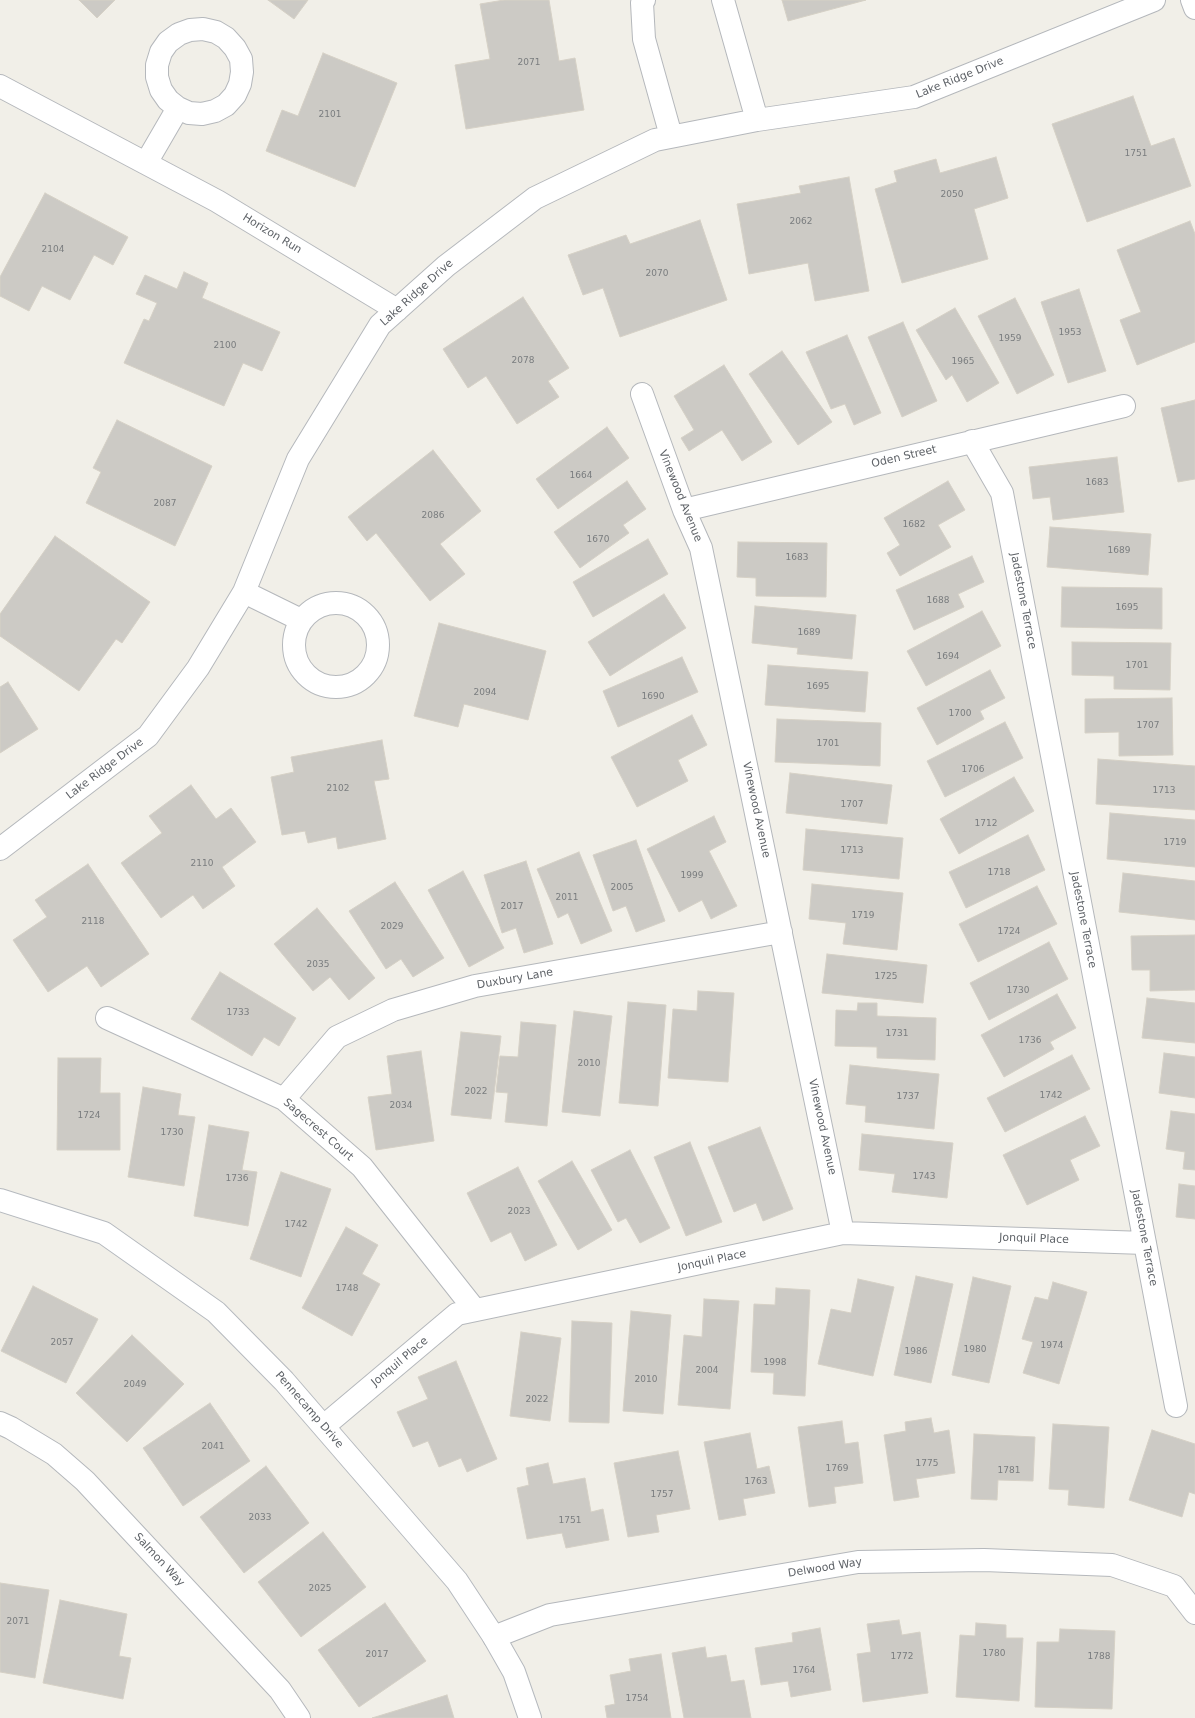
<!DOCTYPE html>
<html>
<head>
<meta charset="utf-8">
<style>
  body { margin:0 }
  canvas { display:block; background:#f1efe8 }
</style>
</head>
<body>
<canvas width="1195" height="1718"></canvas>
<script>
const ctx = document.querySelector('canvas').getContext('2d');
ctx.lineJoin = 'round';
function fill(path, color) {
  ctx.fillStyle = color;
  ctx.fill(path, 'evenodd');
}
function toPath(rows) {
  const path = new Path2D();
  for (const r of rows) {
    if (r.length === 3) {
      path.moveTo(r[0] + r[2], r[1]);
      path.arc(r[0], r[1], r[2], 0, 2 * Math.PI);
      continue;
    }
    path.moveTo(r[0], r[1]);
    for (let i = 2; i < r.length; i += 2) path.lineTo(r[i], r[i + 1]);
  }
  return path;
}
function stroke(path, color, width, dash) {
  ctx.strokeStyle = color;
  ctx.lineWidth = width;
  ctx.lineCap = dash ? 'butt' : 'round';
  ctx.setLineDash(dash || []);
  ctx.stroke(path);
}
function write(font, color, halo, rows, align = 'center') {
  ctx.font = font + ' "DejaVu Sans",sans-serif';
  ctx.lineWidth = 4;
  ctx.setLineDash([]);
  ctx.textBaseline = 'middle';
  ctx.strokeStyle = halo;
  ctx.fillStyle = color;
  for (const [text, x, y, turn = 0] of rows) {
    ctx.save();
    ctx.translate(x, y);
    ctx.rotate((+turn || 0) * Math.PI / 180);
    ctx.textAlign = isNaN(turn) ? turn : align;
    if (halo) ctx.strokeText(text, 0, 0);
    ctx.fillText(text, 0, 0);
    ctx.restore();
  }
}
const building = toPath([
  [79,0,115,0,97,18,79,0],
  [268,0,308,0,294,19,268,0],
  [504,0,549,0,559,61,575,58,584,110,466,129,455,65,490,59,480,4,504,0],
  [782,0,866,0,788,21,782,0],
  [323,53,397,83,355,187,266,151,282,110,298,116,323,53],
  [1133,96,1151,146,1174,138,1191,186,1087,222,1052,124,1133,96],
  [996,157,1008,198,974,209,988,259,902,283,875,189,897,182,894,171,936,159,940,173,996,157],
  [849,177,869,291,815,301,808,263,749,274,737,204,801,193,799,186,849,177],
  [45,193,128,237,113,265,94,255,70,300,42,286,29,311,0,296,0,277,45,193],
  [700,220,727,300,620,337,603,288,583,295,568,255,626,235,630,244,700,220],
  [1190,221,1195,234,1195,342,1137,365,1120,320,1141,312,1117,250,1190,221],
  [184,272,208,283,202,298,280,332,262,371,243,363,224,406,124,363,144,319,149,321,157,303,136,294,145,275,177,289,184,272],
  [1079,289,1106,371,1068,383,1041,302,1079,289],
  [523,297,569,368,548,381,559,397,517,424,486,376,468,388,443,349,523,297],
  [1015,298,1054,375,1017,394,978,316,1015,298],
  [955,308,999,383,967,402,952,375,946,380,916,330,955,308],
  [903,322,937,401,902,417,868,337,903,322],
  [847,335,881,413,854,425,845,404,831,409,806,352,847,335],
  [782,351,832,422,798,445,749,374,782,351],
  [724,365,772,442,742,461,722,430,689,451,681,438,694,430,674,396,724,365],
  [1195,400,1195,479,1178,482,1161,408,1195,400],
  [117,420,212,466,175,546,86,503,101,472,93,468,117,420],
  [607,427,629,458,558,509,536,479,607,427],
  [433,450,481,511,440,544,465,574,430,601,376,533,367,541,348,517,433,450],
  [1117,457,1124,512,1053,520,1050,497,1033,499,1029,467,1117,457],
  [627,481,646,509,623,525,629,533,580,568,554,532,627,481],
  [948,481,965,510,938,525,951,547,900,576,887,553,900,545,884,518,948,481],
  [1050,527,1151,534,1148,575,1047,567,1050,527],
  [55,536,150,602,122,643,116,639,79,691,0,636,0,614,55,536],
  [648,539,668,574,593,617,573,582,648,539],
  [738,542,827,543,826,597,756,596,756,578,737,577,738,542],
  [972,556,984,582,958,594,964,607,914,630,896,590,972,556],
  [1062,587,1162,588,1162,629,1061,627,1062,587],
  [664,594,686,628,610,676,588,642,664,594],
  [755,606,856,615,852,659,797,654,798,648,752,643,755,606],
  [982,611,1001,646,926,686,907,651,982,611],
  [439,623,546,651,528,720,464,704,458,727,414,716,439,623],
  [1072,642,1171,643,1170,690,1114,689,1114,676,1072,675,1072,642],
  [682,657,698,692,618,727,603,691,682,657],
  [768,665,868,672,865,712,765,705,768,665],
  [990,670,1005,698,980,711,984,719,937,745,917,708,990,670],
  [8,682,38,729,0,753,0,687,8,682],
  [1172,698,1173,755,1119,756,1119,732,1085,733,1085,699,1172,698],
  [692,715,707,745,678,760,688,781,637,807,611,757,692,715],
  [777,719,881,723,880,766,775,762,777,719],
  [1005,722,1023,758,945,797,927,761,1005,722],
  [382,740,389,779,374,781,386,839,338,849,336,837,308,843,305,831,282,835,271,777,294,772,291,757,382,740],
  [1098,759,1195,766,1195,810,1096,804,1098,759],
  [790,773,892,785,887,824,786,813,790,773],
  [1014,777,1034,811,959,854,940,819,1014,777],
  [191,785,216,819,231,808,256,842,222,867,235,886,203,909,193,895,161,918,121,863,162,833,149,816,191,785],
  [1110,813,1195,820,1195,867,1107,859,1110,813],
  [714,816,726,842,709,851,737,906,711,919,702,900,679,912,647,849,714,816],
  [806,829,903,838,899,879,803,870,806,829],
  [1028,835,1045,870,966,908,949,872,1028,835],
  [636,840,665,921,636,932,626,906,613,911,593,855,636,840],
  [579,852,612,931,581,944,568,913,558,918,537,869,579,852],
  [526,861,553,944,524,953,516,928,502,933,484,875,526,861],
  [88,864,149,954,101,987,87,966,48,992,13,940,47,917,35,900,88,864],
  [463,871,504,948,469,967,428,890,463,871],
  [1123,873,1195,881,1195,920,1119,912,1123,873],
  [395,882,444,958,413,977,401,959,386,969,349,911,395,882],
  [812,884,903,893,897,950,843,944,846,923,809,919,812,884],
  [1037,886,1057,924,978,962,959,924,1037,886],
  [317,908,375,978,349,1000,330,977,313,991,274,944,317,908],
  [1195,935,1195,990,1150,991,1150,970,1132,970,1131,936,1195,935],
  [1049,942,1068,979,989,1020,970,983,1049,942],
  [827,954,927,965,923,1003,822,993,827,954],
  [220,972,296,1018,279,1046,264,1037,252,1056,191,1019,220,972],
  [698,991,734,993,728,1082,668,1078,673,1009,697,1011,698,991],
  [1057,994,1076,1028,1050,1042,1054,1049,1004,1077,981,1035,1057,994],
  [1147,998,1195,1003,1195,1043,1142,1038,1147,998],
  [628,1002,666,1005,658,1106,619,1103,628,1002],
  [858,1003,877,1003,877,1016,936,1018,935,1060,877,1058,877,1047,835,1046,836,1010,857,1011,858,1003],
  [574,1011,612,1016,600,1116,562,1112,574,1011],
  [521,1022,556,1025,547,1126,505,1122,508,1093,496,1092,500,1056,518,1057,521,1022],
  [461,1032,501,1036,491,1119,451,1115,461,1032],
  [421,1051,434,1141,376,1150,368,1097,392,1094,387,1056,421,1051],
  [1164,1053,1195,1057,1195,1098,1159,1093,1164,1053],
  [1072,1055,1090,1089,1005,1132,987,1098,1072,1055],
  [58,1058,101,1058,100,1093,120,1093,120,1150,57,1150,58,1058],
  [850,1065,939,1074,934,1129,865,1122,866,1106,846,1104,850,1065],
  [143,1087,181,1094,178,1115,195,1117,184,1186,128,1177,143,1087],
  [1171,1111,1195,1114,1195,1170,1183,1169,1185,1152,1166,1149,1171,1111],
  [1085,1116,1100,1146,1070,1160,1079,1180,1027,1205,1003,1155,1085,1116],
  [209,1125,249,1132,242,1170,257,1172,248,1226,194,1216,209,1125],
  [760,1127,793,1209,763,1221,756,1203,734,1212,708,1147,760,1127],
  [862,1134,953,1143,947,1198,892,1192,895,1174,859,1170,862,1134],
  [690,1142,722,1222,686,1236,654,1157,690,1142],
  [630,1150,670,1228,640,1243,626,1218,618,1222,591,1170,630,1150],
  [572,1161,612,1230,578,1250,538,1181,572,1161],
  [518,1167,557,1245,525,1261,511,1232,491,1242,467,1193,518,1167],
  [281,1172,331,1189,301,1277,250,1259,281,1172],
  [1179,1184,1195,1186,1195,1219,1176,1217,1179,1184],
  [346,1227,378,1245,362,1274,380,1284,352,1336,302,1308,346,1227],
  [916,1276,953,1284,931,1383,894,1375,916,1276],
  [973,1277,1011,1286,989,1383,952,1375,973,1277],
  [858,1279,894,1287,873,1376,818,1364,831,1309,851,1313,858,1279],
  [1053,1282,1087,1292,1059,1384,1023,1373,1033,1342,1022,1339,1035,1297,1048,1300,1053,1282],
  [33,1286,98,1319,66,1383,1,1351,33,1286],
  [776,1288,810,1290,805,1396,773,1394,774,1373,751,1372,754,1304,775,1305,776,1288],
  [704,1299,739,1301,730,1409,678,1405,684,1335,702,1337,704,1299],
  [631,1311,671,1315,663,1414,623,1411,631,1311],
  [572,1321,612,1323,609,1423,569,1422,572,1321],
  [521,1332,561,1338,550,1421,510,1416,521,1332],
  [132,1335,184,1384,127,1442,76,1393,132,1335],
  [456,1361,497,1459,467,1472,461,1458,439,1467,428,1441,413,1447,397,1412,428,1399,418,1377,456,1361],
  [210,1403,250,1461,183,1506,143,1448,210,1403],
  [931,1418,934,1433,949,1430,955,1473,916,1479,919,1497,894,1501,884,1435,906,1431,905,1422,931,1418],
  [842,1421,845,1444,858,1442,863,1483,834,1487,836,1503,809,1507,798,1427,842,1421],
  [1053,1424,1109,1427,1104,1508,1068,1505,1069,1490,1049,1489,1053,1424],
  [1152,1430,1195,1444,1195,1494,1189,1492,1182,1517,1129,1500,1152,1430],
  [750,1433,757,1469,769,1466,775,1493,743,1499,746,1515,719,1520,704,1442,750,1433],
  [974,1434,1035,1437,1033,1481,998,1480,997,1500,971,1499,974,1434],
  [678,1451,690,1509,656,1515,659,1532,628,1537,614,1463,678,1451],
  [548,1463,553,1484,585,1478,591,1512,603,1509,609,1540,566,1548,562,1533,527,1539,517,1488,529,1485,526,1468,548,1463],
  [266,1466,309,1523,244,1573,200,1517,266,1466],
  [323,1532,366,1587,301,1637,258,1582,323,1532],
  [0,1583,49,1590,35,1678,0,1672,0,1583],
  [60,1600,127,1614,119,1656,131,1658,123,1699,43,1683,60,1600],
  [385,1603,426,1661,359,1707,318,1650,385,1603],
  [899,1620,902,1635,920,1632,928,1693,863,1702,857,1654,871,1652,867,1624,899,1620],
  [976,1623,1006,1625,1006,1638,1023,1638,1019,1701,956,1697,960,1635,975,1636,976,1623],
  [820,1628,831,1690,791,1697,788,1681,761,1685,755,1648,793,1642,792,1633,820,1628],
  [1060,1629,1115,1631,1112,1709,1035,1707,1037,1642,1059,1642,1060,1629],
  [705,1647,707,1658,726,1655,731,1682,744,1680,751,1718,684,1718,672,1653,705,1647],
  [661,1654,671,1718,607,1718,605,1706,615,1704,610,1675,631,1671,629,1659,661,1654],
  [447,1695,454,1718,372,1718,447,1695]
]);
fill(building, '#cccac5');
stroke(building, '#d6d1c6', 1);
const street = toPath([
  [644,0,642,3,644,39,671,136],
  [723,0,757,120],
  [1192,0,1195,8],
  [0,86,217,201,397,310],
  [146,163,178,108,168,100,161,90,157,77,157,65,161,52,168,42,179,34,190,30,203,29,216,32,226,38,235,48,241,59,242,72,240,84,235,95,226,105,215,111,202,114,189,113,178,108],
  [642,394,684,510,701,548,843,1233],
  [972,441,1002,493,1176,1406],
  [684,510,1124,406],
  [244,592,301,620],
  [336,645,42],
  [0,849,148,736,198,668,244,592,298,459,380,325,446,266,535,198,655,140,757,120,914,97,1154,0],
  [107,1018,284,1099,362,1167,475,1310],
  [284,1099,337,1037,393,1010,475,986,781,932],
  [0,1423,11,1428,54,1454,85,1481,280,1690,299,1718],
  [324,1426,457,1314,843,1233,1145,1243],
  [494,1637,550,1615,858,1562,984,1560,1112,1565,1174,1586,1195,1613]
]);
const secondary = toPath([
  [0,1200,104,1233,216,1312,284,1381,457,1581,494,1637,514,1672,530,1718]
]);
stroke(street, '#b5b8bc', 24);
stroke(secondary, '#b6babf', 24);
stroke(street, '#fff', 22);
stroke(secondary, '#fff', 22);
write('9px', '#7a7d7f', null, [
  ["2071",529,63],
  ["2101",330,115],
  ["1751",1136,154],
  ["2050",952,195],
  ["2062",801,222],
  ["2104",53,250],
  ["2070",657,274],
  ["1953",1070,333],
  ["1959",1010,339],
  ["2100",225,346],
  ["2078",523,361],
  ["1965",963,362],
  ["1664",581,476],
  ["1683",1097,483],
  ["2087",165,504],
  ["2086",433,516],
  ["1682",914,525],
  ["1670",598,540],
  ["1689",1119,551],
  ["1683",797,558],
  ["1688",938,601],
  ["1695",1127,608],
  ["1689",809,633],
  ["1694",948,657],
  ["1701",1137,666],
  ["1695",818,687],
  ["2094",485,693],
  ["1690",653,697],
  ["1700",960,714],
  ["1707",1148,726],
  ["1701",828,744],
  ["1706",973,770],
  ["2102",338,789],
  ["1713",1164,791],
  ["1707",852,805],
  ["1712",986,824],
  ["1719",1175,843],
  ["1713",852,851],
  ["2110",202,864],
  ["1718",999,873],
  ["1999",692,876],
  ["2005",622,888],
  ["2011",567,898],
  ["2017",512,907],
  ["1719",863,916],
  ["2118",93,922],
  ["2029",392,927],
  ["1724",1009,932],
  ["2035",318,965],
  ["1725",886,977],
  ["1730",1018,991],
  ["1733",238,1013],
  ["1731",897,1034],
  ["1736",1030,1041],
  ["2010",589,1064],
  ["2022",476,1092],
  ["1742",1051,1096],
  ["1737",908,1097],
  ["2034",401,1106],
  ["1724",89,1116],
  ["1730",172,1133],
  ["1743",924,1177],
  ["1736",237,1179],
  ["2023",519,1212],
  ["1742",296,1225],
  ["1748",347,1289],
  ["2057",62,1343],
  ["1974",1052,1346],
  ["1980",975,1350],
  ["1986",916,1352],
  ["1998",775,1363],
  ["2004",707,1371],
  ["2010",646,1380],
  ["2049",135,1385],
  ["2022",537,1400],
  ["2041",213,1447],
  ["1775",927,1464],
  ["1769",837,1469],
  ["1781",1009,1471],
  ["1763",756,1482],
  ["1757",662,1495],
  ["2033",260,1518],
  ["1751",570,1521],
  ["2025",320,1589],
  ["2071",18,1622],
  ["1780",994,1654],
  ["2017",377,1655],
  ["1772",902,1657],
  ["1788",1099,1657],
  ["1764",804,1671],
  ["1754",637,1699]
]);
write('11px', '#5f6368', '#fff', [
  ["Lake Ridge Drive",960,78,-22],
  ["Horizon Run",272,234,31],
  ["Lake Ridge Drive",417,293,-42],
  ["Oden Street",904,457,-13],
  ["Vinewood Avenue",680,496,68],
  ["Jadestone Terrace",1023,601,79],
  ["Lake Ridge Drive",105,769,-37],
  ["Vinewood Avenue",756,810,78],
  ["Jadestone Terrace",1083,920,79],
  ["Duxbury Lane",515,979,-10],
  ["Vinewood Avenue",822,1127,78],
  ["Sagecrest Court",318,1130,41],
  ["Jadestone Terrace",1144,1238,79],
  ["Jonquil Place",1034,1239,2],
  ["Jonquil Place",712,1261,-12],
  ["Jonquil Place",400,1362,-40],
  ["Pennecamp Drive",309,1410,49],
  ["Salmon Way",159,1560,47],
  ["Delwood Way",825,1568,-9]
]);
</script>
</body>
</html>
